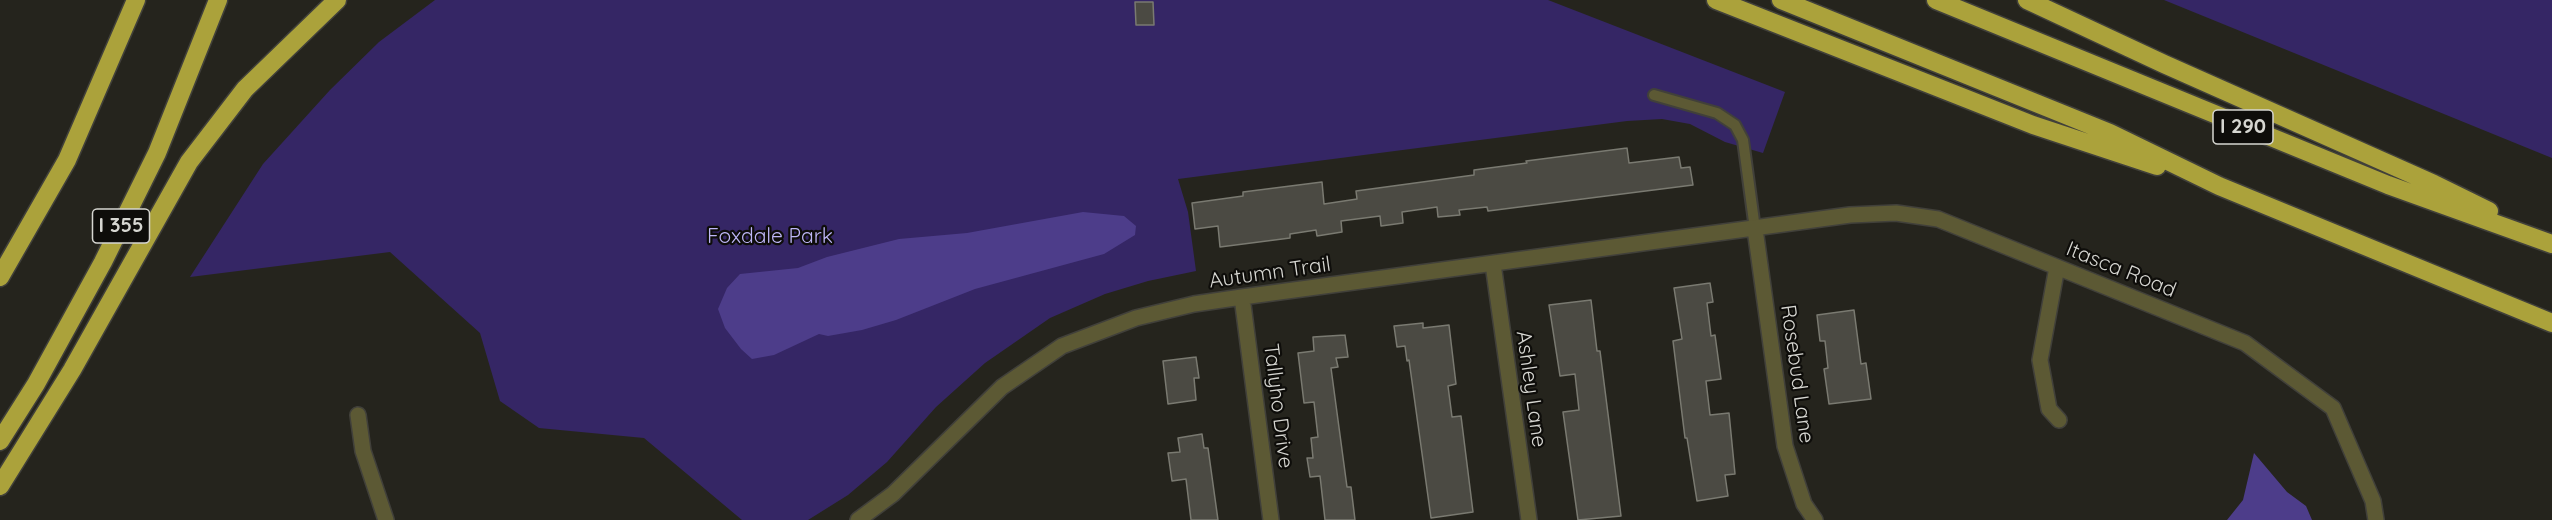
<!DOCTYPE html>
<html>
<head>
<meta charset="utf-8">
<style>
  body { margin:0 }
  canvas { display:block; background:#25241d }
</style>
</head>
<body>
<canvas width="2552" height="520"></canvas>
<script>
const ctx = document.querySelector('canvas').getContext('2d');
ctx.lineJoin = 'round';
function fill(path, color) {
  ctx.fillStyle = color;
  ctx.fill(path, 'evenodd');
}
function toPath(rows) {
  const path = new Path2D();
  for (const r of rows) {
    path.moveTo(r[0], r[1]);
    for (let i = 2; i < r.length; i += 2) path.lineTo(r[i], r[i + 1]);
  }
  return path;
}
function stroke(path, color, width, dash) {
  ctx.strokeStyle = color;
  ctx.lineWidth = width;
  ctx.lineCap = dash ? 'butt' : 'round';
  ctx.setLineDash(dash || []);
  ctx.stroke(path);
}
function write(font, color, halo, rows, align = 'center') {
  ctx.font = font + ' Quicksand,sans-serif';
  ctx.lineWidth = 4.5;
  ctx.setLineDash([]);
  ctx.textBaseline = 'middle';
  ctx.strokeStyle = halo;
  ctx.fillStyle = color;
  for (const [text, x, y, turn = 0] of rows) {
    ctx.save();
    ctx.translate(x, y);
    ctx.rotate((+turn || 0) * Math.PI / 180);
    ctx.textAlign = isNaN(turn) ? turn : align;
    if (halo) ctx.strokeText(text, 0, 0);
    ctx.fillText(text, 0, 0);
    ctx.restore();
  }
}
fill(toPath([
  [435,0,1548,0,1785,92,1763,153,1725,142,1690,124,1662,119,1627,121,1178,179,1188,212,1196,271,1148,281,1105,294,1050,318,985,363,936,407,887,462,848,495,808,520,742,520,644,438,539,428,500,401,480,333,390,252,190,277,263,164,330,90,379,42],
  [2164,0,2552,0,2552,158]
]), '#352665');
fill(toPath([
  [1083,212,1124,216,1136,226,1135,235,1104,254,975,289,896,320,862,330,828,336,819,334,774,355,752,359,741,349,725,328,718,309,727,288,740,274,798,268,827,257,899,239,967,233],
  [2254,453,2287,492,2306,506,2312,520,2227,520,2243,500]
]), '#4d3d8a');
const building = toPath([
  [1135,2,1153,2,1154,25,1136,25,1135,2],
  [1627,148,1629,163,1679,157,1681,168,1690,167,1693,185,1488,211,1487,207,1459,210,1460,215,1438,217,1437,207,1402,212,1403,223,1381,226,1380,216,1341,221,1342,232,1317,236,1316,230,1290,234,1290,238,1220,247,1218,226,1195,229,1192,203,1243,196,1243,192,1322,182,1324,204,1357,199,1356,191,1474,175,1474,170,1527,163,1526,161,1627,148],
  [1710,283,1713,302,1707,303,1711,336,1715,335,1721,379,1706,381,1710,415,1729,413,1735,474,1725,475,1728,496,1697,501,1687,438,1685,438,1673,341,1682,339,1674,288,1710,283],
  [1591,300,1597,351,1600,351,1621,516,1578,520,1563,412,1579,410,1575,374,1560,376,1549,305,1591,300],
  [1854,310,1861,364,1866,363,1871,399,1829,404,1824,369,1828,368,1825,341,1820,341,1817,315,1854,310],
  [1423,323,1423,328,1449,325,1456,384,1448,386,1452,417,1461,416,1473,512,1431,518,1409,360,1407,361,1405,346,1397,347,1394,326,1423,323],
  [1345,335,1348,357,1336,358,1338,367,1331,368,1347,487,1351,487,1355,520,1325,520,1320,476,1310,477,1307,458,1313,458,1311,438,1318,437,1314,402,1304,403,1298,353,1314,351,1313,337,1345,335],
  [1196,357,1199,378,1194,378,1196,400,1168,404,1163,361,1196,357],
  [1202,434,1204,448,1208,448,1218,520,1191,520,1186,479,1172,481,1168,453,1180,452,1178,438,1202,434]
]);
fill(building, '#4b4a43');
stroke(building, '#7a7a71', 1.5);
const lane = toPath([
  [1654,95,1717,113,1735,125,1743,140,1755,229]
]);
const street = toPath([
  [1755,229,1785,446,1804,504,1815,520],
  [1493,264,1529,520],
  [2057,267,2040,360,2049,409,2059,420],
  [1242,297,1271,520],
  [358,415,363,451,386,520],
  [858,520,893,494,1002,387,1062,346,1136,318,1194,304,1242,297,1850,215,1896,213,1938,219,2245,343,2333,408,2373,501,2376,520]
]);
const highway = toPath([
  [1716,0,2033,125,2157,166],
  [1781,0,2110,133,2219,186,2552,323],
  [1936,0,2388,185,2552,244],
  [2027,0,2164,64,2434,184,2489,211],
  [0,277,67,160,136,0],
  [0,441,36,384,103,262,157,153,218,0],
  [0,486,72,370,189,162,245,89,337,0]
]);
stroke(lane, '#41403a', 14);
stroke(street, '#41403a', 18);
stroke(highway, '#41403a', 21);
stroke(lane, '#5c5934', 10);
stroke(street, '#5c5934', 15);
stroke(highway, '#aba23b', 18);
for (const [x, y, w] of [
  [2243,127,60],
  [121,226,57]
]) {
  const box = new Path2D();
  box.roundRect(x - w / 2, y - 17, w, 34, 4.5);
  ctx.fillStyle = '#0e0d0a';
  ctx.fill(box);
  stroke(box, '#d6d6d1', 1.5);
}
write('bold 20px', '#d6d6d1', null, [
  ["I 290",2243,127],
  ["I 355",121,226]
]);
write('21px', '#beb6f7', '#0e0d0a', [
  ["Foxdale Park",770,237]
]);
write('21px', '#d6d6d1', '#0e0d0a', [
  ["Itasca Road",2121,270,22],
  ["Autumn Trail",1270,273,-8],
  ["Rosebud Lane",1797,374,82],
  ["Ashley Lane",1531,389,82],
  ["Tallyho Drive",1278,406,83]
]);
</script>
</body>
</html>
